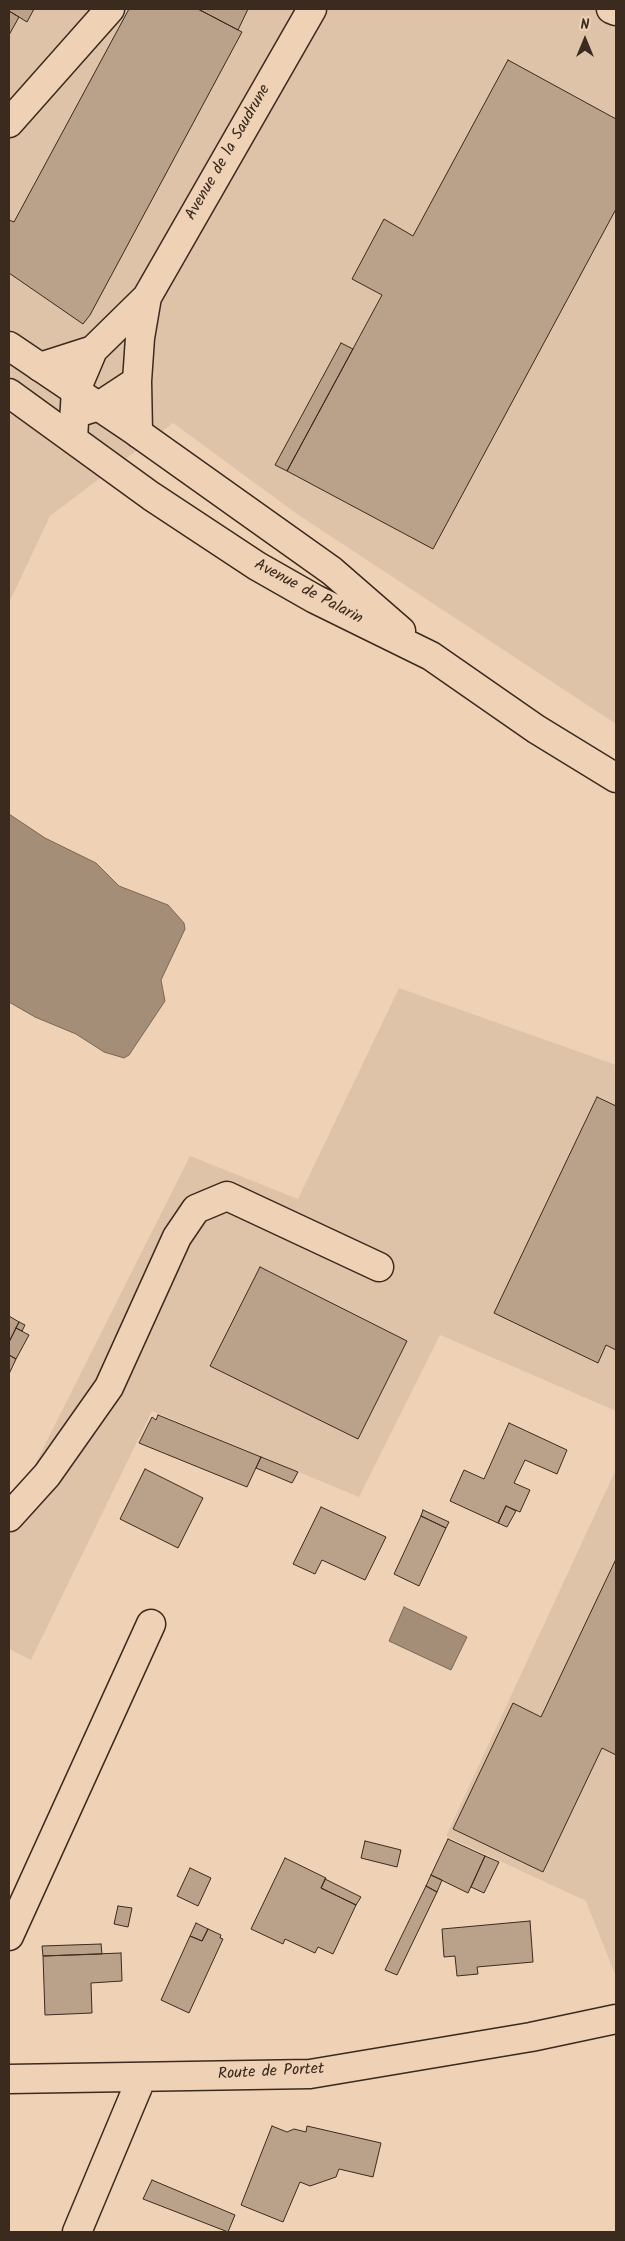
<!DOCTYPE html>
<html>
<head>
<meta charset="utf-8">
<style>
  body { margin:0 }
  #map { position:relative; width:625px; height:2241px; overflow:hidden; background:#efd2b6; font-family:Kalam,sans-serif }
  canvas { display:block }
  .frame { position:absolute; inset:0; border:10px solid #3b2a1e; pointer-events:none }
  .north { position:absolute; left:560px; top:15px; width:50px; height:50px; -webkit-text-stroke:4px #efd2b6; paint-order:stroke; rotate:0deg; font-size:14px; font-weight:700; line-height:20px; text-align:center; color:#3b2a1e }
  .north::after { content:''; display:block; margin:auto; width:18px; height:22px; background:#3b2a1e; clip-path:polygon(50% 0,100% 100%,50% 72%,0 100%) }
</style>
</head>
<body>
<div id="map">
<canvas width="625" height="2241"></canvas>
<div class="frame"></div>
<div class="north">N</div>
</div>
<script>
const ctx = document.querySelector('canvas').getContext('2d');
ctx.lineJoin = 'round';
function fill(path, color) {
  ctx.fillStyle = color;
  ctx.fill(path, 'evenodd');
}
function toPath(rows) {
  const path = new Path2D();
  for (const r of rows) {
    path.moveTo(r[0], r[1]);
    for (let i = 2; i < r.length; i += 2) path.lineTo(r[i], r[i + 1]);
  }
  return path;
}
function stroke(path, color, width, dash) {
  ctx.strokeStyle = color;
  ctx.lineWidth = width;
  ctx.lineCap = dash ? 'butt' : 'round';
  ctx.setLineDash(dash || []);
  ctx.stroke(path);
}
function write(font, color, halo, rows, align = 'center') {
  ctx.font = font + ' Kalam,sans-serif';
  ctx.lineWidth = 4.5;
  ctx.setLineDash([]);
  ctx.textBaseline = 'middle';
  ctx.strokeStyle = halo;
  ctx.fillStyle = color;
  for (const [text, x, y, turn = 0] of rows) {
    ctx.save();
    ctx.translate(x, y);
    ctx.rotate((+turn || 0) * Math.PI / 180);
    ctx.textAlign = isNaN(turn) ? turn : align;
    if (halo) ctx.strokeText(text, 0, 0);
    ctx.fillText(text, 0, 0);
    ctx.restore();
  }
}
fill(toPath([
  [9,9,616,9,616,724,297,514,173,423,50,516,9,603],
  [399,988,616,1065,616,1411,440,1335,359,1497,152,1411,31,1660,9,1649,9,1514,10,1514,190,1156,298,1199],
  [616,1469,616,1977,586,1901,446,1836]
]), '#dfc3a9');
const water = toPath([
  [9,814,45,838,96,863,119,886,168,905,184,923,185,929,161,980,165,1001,129,1055,124,1058,104,1052,76,1034,35,1017,9,1002,9,814],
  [404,1607,467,1637,451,1670,389,1641,404,1607]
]);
fill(water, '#a58e77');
stroke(water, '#7b6653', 1);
const building = toPath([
  [9,9,34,9,27,22,9,11,9,9],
  [129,9,198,9,242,32,90,315,83,324,9,273,9,220,14,222,129,9],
  [198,9,248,9,238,30,198,9],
  [9,11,19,17,9,35,9,11],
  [508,60,616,119,616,209,433,549,287,471,382,295,352,279,384,219,413,236,508,60],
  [341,343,353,349,287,471,275,465,341,343],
  [597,1097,616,1106,616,1350,606,1345,598,1363,494,1313,597,1097],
  [260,1267,407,1341,358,1439,210,1366,260,1267],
  [9,1316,19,1322,9,1342,9,1316],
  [19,1322,25,1325,22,1331,16,1328,19,1322],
  [16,1328,29,1335,16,1359,9,1355,9,1342,16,1328],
  [9,1355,16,1359,9,1374,9,1355],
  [158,1415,261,1457,247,1487,139,1443,152,1417,156,1420,158,1415],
  [509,1423,567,1450,557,1474,525,1460,514,1483,530,1490,520,1512,506,1506,498,1523,450,1501,464,1470,484,1479,509,1423],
  [261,1457,298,1472,292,1483,256,1468,261,1457],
  [145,1469,203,1498,178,1548,120,1519,145,1469],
  [506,1506,516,1511,507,1527,498,1523,506,1506],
  [321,1507,386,1537,365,1580,322,1560,315,1574,293,1564,321,1507],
  [423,1510,449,1522,446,1528,421,1516,423,1510],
  [421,1516,446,1528,419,1586,394,1574,421,1516],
  [616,1559,616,1755,602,1748,543,1872,453,1829,513,1703,541,1717,616,1559],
  [448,1839,485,1856,468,1893,431,1875,448,1839],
  [365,1841,401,1850,397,1867,361,1858,365,1841],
  [485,1856,499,1862,484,1893,471,1887,485,1856],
  [285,1858,326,1878,321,1888,356,1905,333,1954,318,1947,315,1953,285,1939,283,1944,251,1929,285,1858],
  [190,1868,211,1878,198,1906,177,1896,190,1868],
  [431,1875,442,1880,437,1892,426,1886,431,1875],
  [325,1879,361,1897,356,1905,321,1888,325,1879],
  [426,1886,437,1892,397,1975,385,1970,426,1886],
  [118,1906,132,1908,128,1927,114,1924,118,1906],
  [530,1921,533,1962,477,1967,478,1974,457,1976,455,1956,444,1957,442,1929,530,1921],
  [196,1923,208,1929,202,1941,190,1936,196,1923],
  [208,1929,221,1935,220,1938,223,1939,189,2013,161,2000,190,1936,202,1941,208,1929],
  [101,1944,102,1954,43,1956,42,1946,101,1944],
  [121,1953,122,1981,91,1983,92,2013,45,2015,43,1956,121,1953],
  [272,2126,287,2132,294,2129,306,2132,307,2126,381,2143,373,2177,339,2169,336,2177,310,2186,300,2182,283,2222,241,2205,272,2126],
  [152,2180,235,2215,228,2232,143,2199,152,2180]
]);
fill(building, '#baa18a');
stroke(building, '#3b2a1e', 1);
const minor = toPath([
  [611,9,616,11],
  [9,123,110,9],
  [40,367,93,350],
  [77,413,99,406,137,381],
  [138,433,137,381,140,338,147,297],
  [73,438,76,390,93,350,147,297,312,9],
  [9,1517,47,1475,109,1387,177,1237,196,1209,227,1196,379,1267],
  [9,1936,151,1624],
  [9,2079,310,2074,531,2037,616,2019],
  [77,2232,142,2077]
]);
const major = toPath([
  [9,346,138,433,332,571,401,631],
  [9,393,151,496,257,566,315,599,431,656,536,729,616,778]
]);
stroke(minor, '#3b2a1e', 31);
stroke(major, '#3b2a1e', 31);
stroke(minor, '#efd2b6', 28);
stroke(major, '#efd2b6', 28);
write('16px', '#3b2a1e', '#efd2b6', [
  ["Avenue de la Saudrune",229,153,-60],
  ["Avenue de Palarin",308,593,28],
  ["Route de Portet",271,2073,-3]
]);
</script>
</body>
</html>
